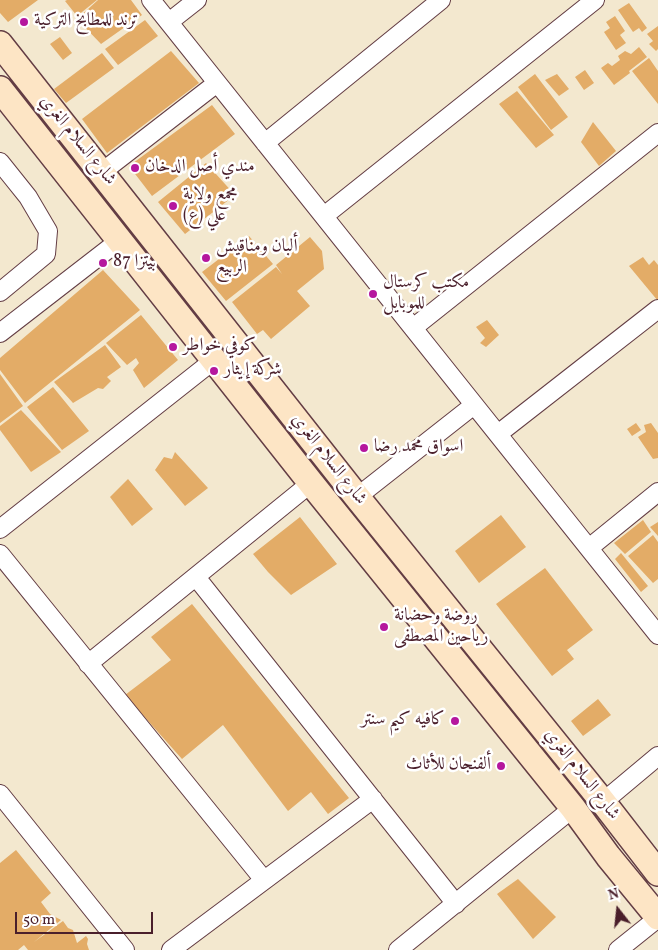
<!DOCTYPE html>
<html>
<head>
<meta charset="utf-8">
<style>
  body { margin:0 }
  #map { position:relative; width:658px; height:950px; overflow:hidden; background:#f3e8cf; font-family:Vollkorn,serif }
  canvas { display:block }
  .north { position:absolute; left:593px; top:885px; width:50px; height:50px; -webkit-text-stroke:4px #fff; paint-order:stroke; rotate:344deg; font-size:14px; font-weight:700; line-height:20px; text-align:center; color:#4a1f2b }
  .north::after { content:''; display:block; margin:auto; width:18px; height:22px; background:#4a1f2b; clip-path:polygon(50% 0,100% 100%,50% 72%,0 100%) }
  .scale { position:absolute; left:15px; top:912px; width:138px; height:22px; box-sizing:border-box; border:2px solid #4a1f2b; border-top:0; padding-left:6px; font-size:15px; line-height:18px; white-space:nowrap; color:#4a1f2b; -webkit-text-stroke:4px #fff; paint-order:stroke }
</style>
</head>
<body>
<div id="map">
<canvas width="658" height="950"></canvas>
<div class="north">N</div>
<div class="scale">50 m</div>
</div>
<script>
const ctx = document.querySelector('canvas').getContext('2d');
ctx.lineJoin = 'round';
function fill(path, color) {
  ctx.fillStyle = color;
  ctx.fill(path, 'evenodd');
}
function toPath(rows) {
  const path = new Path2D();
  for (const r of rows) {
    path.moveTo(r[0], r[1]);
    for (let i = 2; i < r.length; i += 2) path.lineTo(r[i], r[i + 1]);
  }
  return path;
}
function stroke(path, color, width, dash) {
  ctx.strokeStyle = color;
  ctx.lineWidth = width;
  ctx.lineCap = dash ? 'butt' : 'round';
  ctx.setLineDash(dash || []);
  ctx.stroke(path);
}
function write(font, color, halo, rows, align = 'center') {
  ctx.font = font + ' Vollkorn,Amiri,serif';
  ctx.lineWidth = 5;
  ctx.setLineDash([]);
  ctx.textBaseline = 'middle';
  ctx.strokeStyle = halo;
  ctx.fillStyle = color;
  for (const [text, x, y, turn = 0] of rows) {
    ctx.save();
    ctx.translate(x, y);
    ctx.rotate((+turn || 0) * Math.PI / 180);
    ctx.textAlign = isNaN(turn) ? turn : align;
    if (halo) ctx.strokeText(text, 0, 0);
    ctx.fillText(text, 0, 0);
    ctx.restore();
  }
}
fill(toPath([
  [0,0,38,0,8,22,0,13],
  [67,0,97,0,77,16,65,1],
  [98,0,131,0,142,15,101,44,77,19],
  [629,3,647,28,642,32,639,28,633,32,618,10],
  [615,16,625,31,620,35,626,43,616,50,604,32,610,28,606,22],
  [145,20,158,36,118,65,105,49],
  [658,26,658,49,656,51,649,44,653,41,647,34],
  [60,37,72,53,63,60,50,44],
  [639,47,647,57,629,71,630,73,614,85,601,68,608,63,612,66,620,60,618,56,625,51,631,54],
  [171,51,199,83,107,153,82,119],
  [102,53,114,68,66,103,54,89],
  [649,58,658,71,658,104,632,71],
  [585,70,594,83,584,90,575,77],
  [535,74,568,117,551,130,518,87],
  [557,74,569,89,559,96,545,80],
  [517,91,554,135,536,148,499,104],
  [212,105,235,134,152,196,129,166],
  [593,122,616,151,599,166,581,142],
  [206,163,235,195,185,234,158,202],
  [249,236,273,264,226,301,202,272],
  [310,237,322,251,324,269,297,291,310,306,271,339,263,330,257,334,232,302,276,267,282,274,276,265],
  [643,257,649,265,654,260,658,265,658,301,629,266],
  [103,270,140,310,25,403,0,370,0,358],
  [141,315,178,360,144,388,133,370,139,363,136,358,127,365,106,343],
  [487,320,499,335,486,347,480,343,485,338,476,327],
  [105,345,121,367,107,377,111,381,103,389,98,388,73,403,54,382],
  [0,374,23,406,0,423],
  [53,387,89,431,62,450,27,407],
  [21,410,61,452,31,472,0,430,0,426],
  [636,423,641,430,632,436,627,429],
  [651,423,658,433,658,458,653,459,638,437,646,432,644,425],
  [175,452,208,488,185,506,155,470,164,457,172,459],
  [128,479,153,509,132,526,110,497],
  [501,515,526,547,479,583,455,551],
  [300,517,337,564,291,595,268,572,253,554],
  [643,520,651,532,625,554,614,543],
  [658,522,658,536,650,527],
  [653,535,658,542,658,579,653,583,628,556],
  [621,553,648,586,641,592,615,559],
  [545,568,593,630,567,650,574,659,552,676,496,604],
  [192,604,349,798,328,814,311,792,288,811,223,725,182,759,125,695,171,660,151,637],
  [598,699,611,715,583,736,571,721],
  [16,850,51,893,41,902,50,914,61,920,34,942,63,921,68,928,73,930,77,943,86,936,88,939,87,944,89,950,28,950,24,945,18,950,0,950,0,863],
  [518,879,556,917,533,939,497,894]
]), '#e3ac67');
const minor = toPath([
  [151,0,658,635],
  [169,22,197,0],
  [265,143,441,0],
  [0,162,28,197,48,231,46,254,0,292],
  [102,172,217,83],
  [324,216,595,0],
  [413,328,658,133],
  [0,333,120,240],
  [498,434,658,309],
  [357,497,474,405],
  [0,529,214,360],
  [589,548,658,492],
  [0,554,264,880],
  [196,577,456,904],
  [88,664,311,483],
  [0,794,125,950],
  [603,802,658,756],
  [171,950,373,799],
  [398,950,573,808],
  [618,950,658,918]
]);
const secondary = toPath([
  [0,44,357,497,603,802,658,873],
  [0,89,311,483,573,808,608,856,658,917]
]);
stroke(minor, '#633d44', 20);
stroke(secondary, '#633d44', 28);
stroke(minor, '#fff', 18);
stroke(secondary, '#fde5c5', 25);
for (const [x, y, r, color] of [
  [24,22,5,"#b5179e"],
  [135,168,5,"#b5179e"],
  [173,206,5,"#b5179e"],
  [206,258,5,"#b5179e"],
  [103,263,5,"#b5179e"],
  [373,294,5,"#b5179e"],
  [173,347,5,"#b5179e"],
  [214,371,5,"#b5179e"],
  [364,448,5,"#b5179e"],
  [384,627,5,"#b5179e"],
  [455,721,5,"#b5179e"],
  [501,766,5,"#b5179e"]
]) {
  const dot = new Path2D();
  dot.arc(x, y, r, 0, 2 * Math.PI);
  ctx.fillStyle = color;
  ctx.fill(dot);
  stroke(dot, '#fff', 2);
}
write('18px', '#4a1f2b', '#fff', [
  ["ترند للمطابخ التركية",34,22],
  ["مندي أصل الدخان",145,168],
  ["مجمع ولاية",183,196],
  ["علي (ع)",183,217],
  ["ألبان ومناقيش",216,248],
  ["الربيع",216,269],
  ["بيتزا 87",113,263],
  ["مكتب كرستال",383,284],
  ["للموبايل",383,305],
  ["كوفي خواطر",183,347],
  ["شركة إيثار",224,371],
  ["اسواق محمد رضا",374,448],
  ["روضة وحضانة",394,617],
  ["رياحين المصطفى",394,638],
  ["كافيه كيم سنتر",445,721,"right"],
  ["ألفنجان للأثاث",491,766,"right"]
], 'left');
write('18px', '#4a1f2b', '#fff', [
  ["شارع السلام الغري",77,141,51],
  ["شارع السلام الغري",328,460,52],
  ["شارع السلام الغري",581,775,52]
]);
</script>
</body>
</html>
